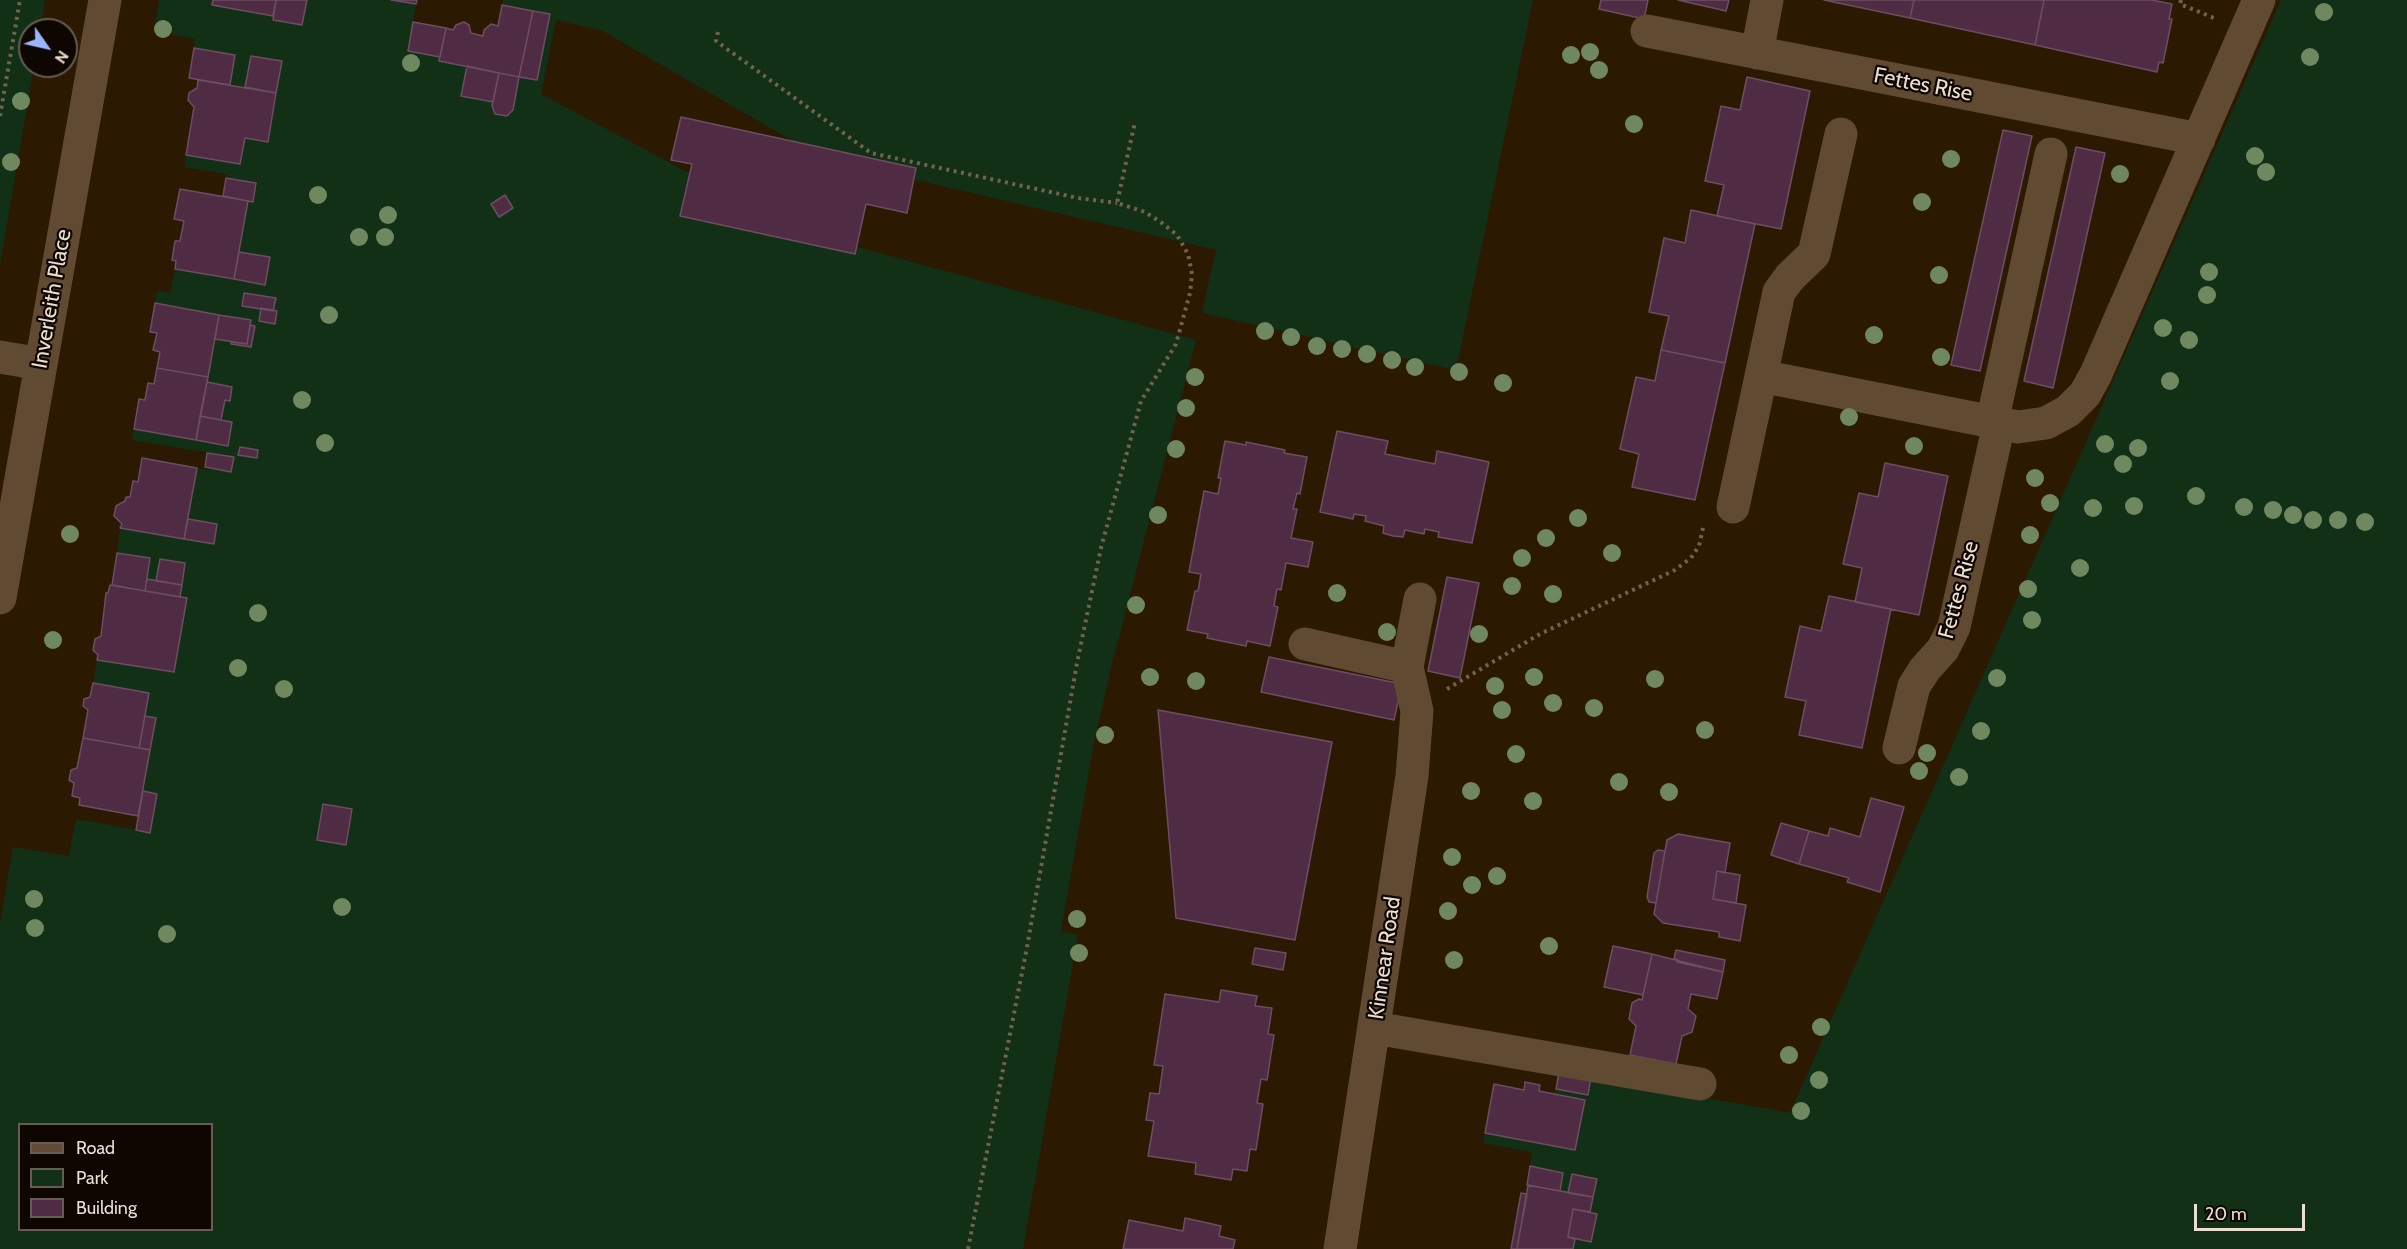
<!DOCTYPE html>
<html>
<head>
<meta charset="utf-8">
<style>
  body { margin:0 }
  #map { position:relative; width:2407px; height:1249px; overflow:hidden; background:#2c1901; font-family:Cabin,sans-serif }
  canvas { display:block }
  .legend { position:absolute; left:18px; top:1123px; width:195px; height:108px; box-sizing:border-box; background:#0e0601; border:2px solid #665c53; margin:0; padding:8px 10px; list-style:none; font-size:18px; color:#ebddcf }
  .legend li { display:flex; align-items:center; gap:12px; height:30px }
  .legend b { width:30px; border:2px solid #665c53 }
  .north { position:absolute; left:18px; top:18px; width:60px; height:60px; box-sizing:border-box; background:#0e0601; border:2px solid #665c53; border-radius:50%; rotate:124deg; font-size:16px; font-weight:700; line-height:24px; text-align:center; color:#ebddcf }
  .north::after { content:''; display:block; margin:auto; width:21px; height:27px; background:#9ab5fd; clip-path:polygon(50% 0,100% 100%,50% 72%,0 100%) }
  .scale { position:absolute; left:2194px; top:1204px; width:111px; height:27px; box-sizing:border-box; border:3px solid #ebddcf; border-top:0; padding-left:8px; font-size:18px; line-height:21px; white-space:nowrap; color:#ebddcf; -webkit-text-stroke:4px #0e0601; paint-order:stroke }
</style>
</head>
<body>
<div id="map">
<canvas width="2407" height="1249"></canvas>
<ul class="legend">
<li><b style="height:8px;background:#604a31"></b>Road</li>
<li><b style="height:16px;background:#123016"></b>Park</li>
<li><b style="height:16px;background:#502c44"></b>Building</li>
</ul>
<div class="north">N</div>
<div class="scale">20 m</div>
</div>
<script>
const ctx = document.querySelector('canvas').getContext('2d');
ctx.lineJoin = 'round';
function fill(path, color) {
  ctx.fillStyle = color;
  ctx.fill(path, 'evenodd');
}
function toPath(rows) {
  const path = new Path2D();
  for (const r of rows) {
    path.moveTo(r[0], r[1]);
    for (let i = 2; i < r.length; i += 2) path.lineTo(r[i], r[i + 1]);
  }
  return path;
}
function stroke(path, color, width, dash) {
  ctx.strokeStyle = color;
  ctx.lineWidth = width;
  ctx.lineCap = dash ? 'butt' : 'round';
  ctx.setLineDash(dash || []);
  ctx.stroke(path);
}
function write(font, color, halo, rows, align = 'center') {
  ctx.font = font + ' Cabin,sans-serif';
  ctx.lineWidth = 4.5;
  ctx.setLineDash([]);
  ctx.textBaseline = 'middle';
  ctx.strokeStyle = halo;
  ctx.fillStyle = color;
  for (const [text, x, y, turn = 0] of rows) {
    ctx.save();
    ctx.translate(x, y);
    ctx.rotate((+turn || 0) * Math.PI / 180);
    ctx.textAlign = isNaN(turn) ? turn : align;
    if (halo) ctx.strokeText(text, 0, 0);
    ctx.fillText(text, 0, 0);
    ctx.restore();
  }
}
fill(toPath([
  [0,0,45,0,40,30,30,30,30,66,34,66,0,265],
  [159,0,213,0,212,5,273,16,273,20,302,25,307,0,391,0,416,4,408,50,440,57,467,66,461,95,493,102,513,110,519,77,537,80,550,15,502,5,503,0,1533,0,1456,370,1202,313,1216,250,822,158,601,30,556,20,541,94,796,230,1196,340,1111,668,1094,743,1061,931,1078,935,1023,1249,0,1249,0,924,13,847,69,856,76,819,150,832,157,794,143,791,156,718,145,716,149,693,93,683,97,660,174,672,187,599,180,597,185,564,160,559,156,581,147,579,150,558,117,553,120,528,214,544,217,524,188,519,197,468,231,472,234,457,132,440,134,429,228,446,232,422,221,420,225,400,230,400,232,387,207,382,215,339,251,347,255,326,250,325,251,320,155,303,157,291,170,293,175,269,265,285,270,258,239,252,248,201,253,202,256,183,226,178,227,174,184,167,186,155,245,138,268,142,282,61,251,56,245,87,230,85,235,55,194,48,195,39,154,31],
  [244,293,276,298,273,311,277,312,275,324,259,321,261,308,242,305],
  [20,1124,212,1124,212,1230,20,1230],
  [2281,0,2407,0,2407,1249,1573,1249,1575,1239,1592,1241,1597,1214,1590,1212,1596,1179,1572,1174,1568,1193,1560,1191,1563,1173,1530,1166,1532,1152,1483,1143,1485,1133,1575,1150,1585,1100,1555,1094,1556,1089,1588,1095,1591,1077,1790,1113]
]), '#123016');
const building = toPath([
  [213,0,276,0,273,16,212,5,213,0],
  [276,0,307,0,302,25,273,20,276,0],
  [391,0,417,0,416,4,391,0],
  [1601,0,1648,0,1644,19,1599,9,1601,0],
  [1678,0,1729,0,1726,11,1678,0],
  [1824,0,1914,0,1910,18,1824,0],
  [1914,0,2044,0,2035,45,1910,18,1914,0],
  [2044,0,2152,0,2172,4,2169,19,2172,19,2163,63,2159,62,2157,72,2035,45,2044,0],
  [502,5,533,11,519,77,439,61,446,28,453,30,456,25,464,22,469,25,471,33,483,36,484,30,491,24,498,26,502,5],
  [533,11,550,14,537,80,519,77,533,11],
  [413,22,446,28,440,57,408,51,413,22],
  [194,48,235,55,230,85,189,78,194,48],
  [251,56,282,61,276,93,245,87,251,56],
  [467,66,499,73,493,102,461,96,467,66],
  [499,73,519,77,513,110,507,116,495,114,492,106,499,73],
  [1747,77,1810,91,1781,229,1717,216,1724,185,1705,181,1721,106,1740,110,1747,77],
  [198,80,276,93,268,142,245,138,240,164,186,155,194,107,188,100,189,93,197,88,198,80],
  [681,117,916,168,907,213,866,204,855,254,680,216,692,164,671,160,681,117],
  [2003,130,2032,136,1980,371,1951,365,2003,130],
  [2076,147,2105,153,2053,388,2024,381,2076,147],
  [226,178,256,183,253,202,223,196,226,178],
  [180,189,248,201,234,279,175,269,176,261,172,260,175,241,180,241,184,221,174,219,180,189],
  [505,195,513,208,499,217,491,204,505,195],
  [1691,210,1755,224,1725,363,1661,350,1669,316,1649,312,1664,238,1685,243,1691,210],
  [239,252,270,257,265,285,234,279,239,252],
  [244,293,276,298,273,311,242,306,244,293],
  [155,303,219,315,208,377,157,368,160,352,153,350,157,333,150,332,155,303],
  [261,308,277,311,275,324,259,321,261,308],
  [219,315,251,320,247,344,215,339,219,315],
  [250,325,255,326,251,347,231,344,231,342,247,344,250,325],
  [1661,350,1725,363,1695,500,1632,487,1639,454,1620,449,1636,377,1655,381,1661,350],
  [157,368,208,377,196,440,134,429,139,399,145,400,148,383,154,384,157,368],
  [207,382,232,387,230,401,225,400,221,420,200,416,207,382],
  [200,416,232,422,228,446,196,440,200,416],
  [1337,431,1388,441,1385,454,1435,464,1437,451,1489,462,1472,543,1438,537,1439,532,1425,529,1424,534,1405,530,1403,537,1393,536,1383,533,1384,526,1365,521,1366,516,1354,514,1353,519,1320,512,1337,431],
  [1225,441,1246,445,1246,442,1285,450,1284,453,1307,457,1300,494,1297,493,1293,509,1297,509,1291,538,1313,542,1308,567,1286,563,1281,590,1277,589,1274,606,1278,607,1270,646,1247,641,1246,646,1207,638,1208,634,1187,630,1195,591,1198,591,1201,574,1189,572,1204,491,1218,494,1221,478,1218,478,1225,441],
  [240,447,258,450,257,458,238,455,240,447],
  [207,453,234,457,231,472,205,467,207,453],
  [142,458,197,468,184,539,120,528,122,524,114,516,116,506,125,501,126,497,130,497,133,481,138,482,142,458],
  [1885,463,1948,476,1919,615,1855,602,1862,568,1843,564,1859,493,1878,497,1885,463],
  [188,519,217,524,214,544,184,539,188,519],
  [117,553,150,558,145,591,112,585,117,553],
  [160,559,185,563,182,585,156,581,160,559],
  [1447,577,1479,583,1460,678,1428,671,1447,577],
  [147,579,182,585,180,597,145,591,147,579],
  [110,585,187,598,174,672,97,660,98,655,93,650,95,639,101,636,106,593,108,593,110,585],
  [1829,596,1891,609,1862,748,1799,735,1806,701,1785,697,1800,626,1821,631,1829,596],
  [1269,657,1402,684,1394,720,1261,692,1269,657],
  [93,683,149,693,139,748,83,738,88,710,83,706,84,699,90,697,93,683],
  [1158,710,1332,742,1295,940,1176,918,1158,710],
  [145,716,156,718,150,750,139,748,145,716],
  [83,738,150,750,138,816,79,805,80,798,72,796,74,783,69,780,71,770,77,768,83,738],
  [143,791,157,794,150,833,136,830,143,791],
  [1871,798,1904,807,1880,892,1847,882,1849,878,1799,864,1809,831,1828,836,1830,828,1860,837,1871,798],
  [323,804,352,809,346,845,317,840,323,804],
  [1781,823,1809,831,1799,864,1771,855,1781,823],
  [1678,834,1730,843,1725,873,1717,871,1713,899,1746,905,1740,941,1719,937,1719,932,1663,923,1654,914,1667,840,1678,834],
  [1658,850,1665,851,1656,903,1649,902,1647,897,1654,853,1658,850],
  [1717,871,1740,875,1736,903,1713,899,1717,871],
  [1613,946,1652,954,1643,995,1604,987,1613,946],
  [1255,948,1286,953,1283,970,1252,964,1255,948],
  [1676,950,1725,960,1723,972,1677,962,1678,960,1674,959,1676,950],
  [1652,954,1723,972,1717,999,1691,994,1688,1009,1696,1016,1692,1032,1682,1036,1676,1064,1630,1055,1636,1026,1629,1019,1632,1003,1639,999,1642,1000,1652,954],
  [1221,990,1257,996,1255,1006,1272,1008,1268,1034,1274,1035,1267,1080,1261,1079,1257,1103,1263,1104,1256,1150,1250,1149,1247,1171,1233,1169,1231,1180,1195,1174,1196,1163,1148,1156,1154,1121,1146,1120,1150,1093,1159,1094,1163,1066,1154,1065,1165,994,1219,1002,1221,990],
  [1559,1072,1591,1077,1588,1095,1556,1089,1559,1072],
  [1525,1082,1540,1085,1539,1091,1585,1100,1575,1150,1485,1133,1494,1084,1524,1090,1525,1082],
  [1530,1166,1563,1173,1560,1191,1527,1185,1530,1166],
  [1572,1174,1597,1179,1593,1197,1568,1193,1572,1174],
  [1528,1185,1593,1197,1590,1212,1573,1209,1568,1237,1575,1239,1573,1249,1517,1249,1528,1185],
  [1521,1193,1527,1194,1520,1232,1517,1249,1511,1249,1521,1193],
  [1573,1209,1597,1214,1591,1242,1568,1237,1573,1209],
  [1185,1218,1221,1226,1219,1236,1235,1240,1233,1249,1123,1249,1129,1220,1183,1231,1185,1218]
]);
fill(building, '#502c44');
stroke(building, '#6b4e61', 1.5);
stroke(toPath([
  [2181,0,2180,4,2214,18],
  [718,32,716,41,871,153,1078,198,1117,203],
  [0,116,20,0],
  [1447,689,1540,634,1675,570,1691,558,1699,546,1703,528],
  [968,1249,1027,947,1077,663,1101,548,1141,401,1176,344,1190,293,1192,274,1188,254,1177,235,1162,223,1145,212,1117,203,1135,122]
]), '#73624d', 4, [3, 4.5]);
stroke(toPath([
  [1647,31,2199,139],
  [1757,53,1767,0],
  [0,357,41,364],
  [1761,376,2018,427,2046,423,2068,411,2085,394,2096,374,2259,0],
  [1992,422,2051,154],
  [1733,507,1779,292,1790,277,1814,254,1841,134],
  [0,598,105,0],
  [1305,644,1407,667],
  [1899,748,1914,686,1925,669,1943,649,1954,627,1999,424],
  [1375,1028,1700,1084],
  [1340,1249,1412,776,1417,711,1407,667,1420,599]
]), '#604a31', 33);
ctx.fillStyle = '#70885f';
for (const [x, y] of [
  [2324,12],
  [163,29],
  [1590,52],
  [1571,55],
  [2310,57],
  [411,63],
  [1599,70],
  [21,101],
  [1634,124],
  [2255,156],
  [1951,159],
  [11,162],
  [2266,172],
  [2120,174],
  [318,195],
  [1922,202],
  [388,215],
  [359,237],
  [385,237],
  [2209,272],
  [1939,275],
  [2207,295],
  [329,315],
  [2163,328],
  [1265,331],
  [1874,335],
  [1291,337],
  [2189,340],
  [1317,346],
  [1342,349],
  [1367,354],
  [1941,357],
  [1392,360],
  [1415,367],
  [1459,372],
  [1195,377],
  [2170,381],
  [1503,383],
  [302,400],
  [1186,408],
  [1849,417],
  [325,443],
  [2105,444],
  [1914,446],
  [2138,448],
  [1176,449],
  [2123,464],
  [2035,478],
  [2196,496],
  [2050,503],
  [2134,506],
  [2244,507],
  [2093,508],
  [2273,510],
  [1158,515],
  [2293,515],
  [1578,518],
  [2313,520],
  [2338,520],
  [2365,522],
  [70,534],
  [2030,535],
  [1546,538],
  [1612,553],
  [1522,558],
  [2080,568],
  [1512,586],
  [2028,589],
  [1337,593],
  [1553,594],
  [1136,605],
  [258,613],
  [2032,620],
  [1387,632],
  [1479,634],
  [53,640],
  [238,668],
  [1150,677],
  [1534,677],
  [1997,678],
  [1655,679],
  [1196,681],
  [1495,686],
  [284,689],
  [1553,703],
  [1594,708],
  [1502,710],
  [1705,730],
  [1981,731],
  [1105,735],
  [1927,753],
  [1516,754],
  [1919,771],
  [1959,777],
  [1619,782],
  [1471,791],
  [1669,792],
  [1533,801],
  [1452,857],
  [1497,876],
  [1472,885],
  [34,899],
  [342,907],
  [1448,911],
  [1077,919],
  [35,928],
  [167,934],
  [1549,946],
  [1079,953],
  [1454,960],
  [1821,1027],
  [1789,1055],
  [1819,1080],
  [1801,1111]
]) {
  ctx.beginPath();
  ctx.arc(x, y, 9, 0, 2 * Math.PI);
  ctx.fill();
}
write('22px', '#ebddcf', '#0e0601', [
  ["Fettes Rise",1923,85,11],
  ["Inverleith Place",52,299,-80],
  ["Fettes Rise",1959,590,-75],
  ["Kinnear Road",1385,958,-82]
]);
</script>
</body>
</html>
